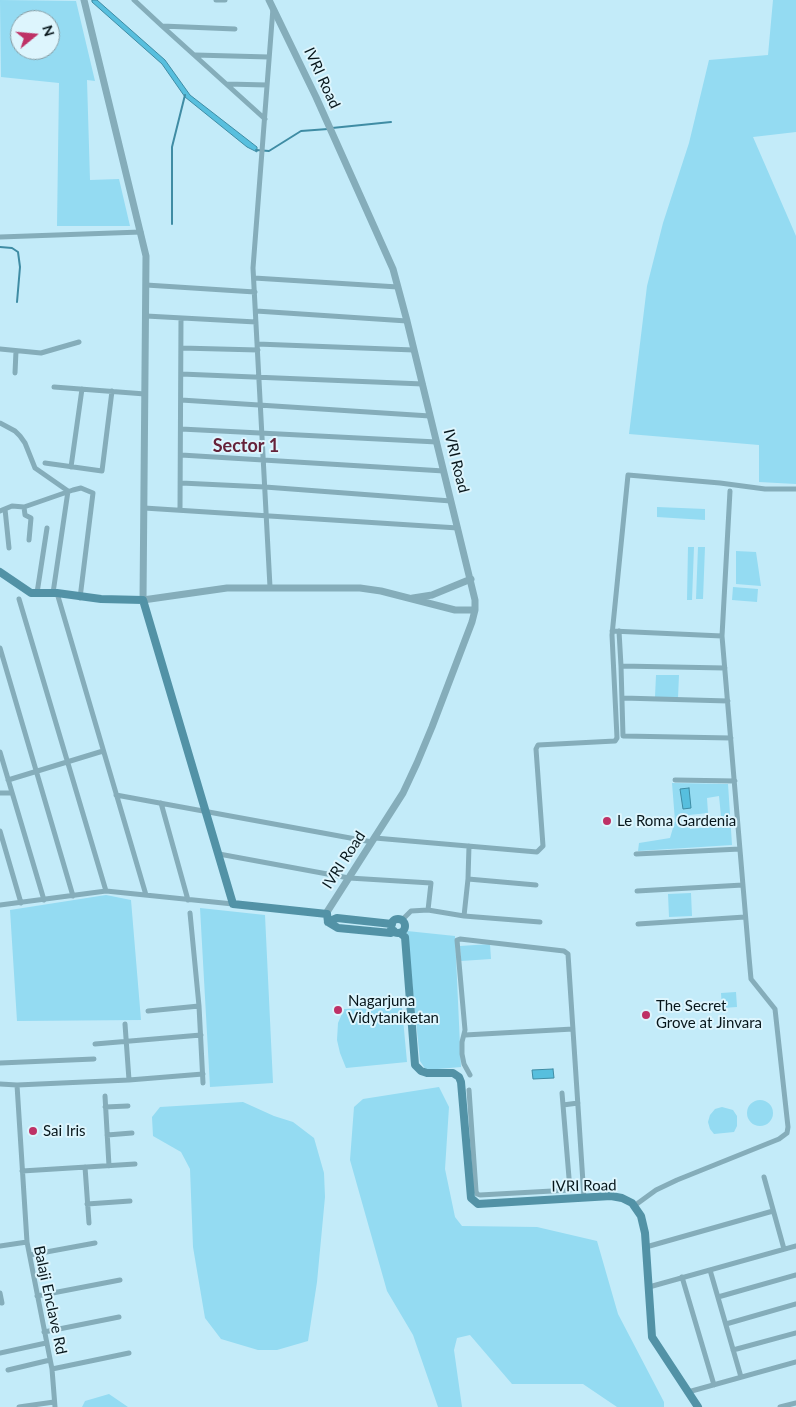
<!DOCTYPE html>
<html>
<head>
<meta charset="utf-8">
<style>
  body { margin:0 }
  #map { position:relative; width:796px; height:1407px; overflow:hidden; background:#c3ebf9; font-family:Lato,sans-serif }
  canvas { display:block }
  .north { position:absolute; left:10px; top:10px; width:50px; height:50px; box-sizing:border-box; background:#ddf5fd; border:1px solid #879ca3; border-radius:50%; rotate:73deg; font-size:14px; font-weight:700; line-height:20px; text-align:center; color:#07161b }
  .north::after { content:''; display:block; margin:auto; width:18px; height:22px; background:#be3166; clip-path:polygon(50% 0,100% 100%,50% 72%,0 100%) }
</style>
</head>
<body>
<div id="map">
<canvas width="796" height="1407"></canvas>
<div class="north">N</div>
</div>
<script>
const ctx = document.querySelector('canvas').getContext('2d');
ctx.lineJoin = 'round';
function fill(path, color) {
  ctx.fillStyle = color;
  ctx.fill(path, 'evenodd');
}
function toPath(rows) {
  const path = new Path2D();
  for (const r of rows) {
    if (r.length === 3) {
      path.moveTo(r[0] + r[2], r[1]);
      path.arc(r[0], r[1], r[2], 0, 2 * Math.PI);
      continue;
    }
    path.moveTo(r[0], r[1]);
    for (let i = 2; i < r.length; i += 2) path.lineTo(r[i], r[i + 1]);
  }
  return path;
}
function stroke(path, color, width, dash) {
  ctx.strokeStyle = color;
  ctx.lineWidth = width;
  ctx.lineCap = dash ? 'butt' : 'round';
  ctx.setLineDash(dash || []);
  ctx.stroke(path);
}
function write(font, color, halo, rows, align = 'center') {
  ctx.font = font + ' Lato,sans-serif';
  ctx.lineWidth = 4;
  ctx.setLineDash([]);
  ctx.textBaseline = 'middle';
  ctx.strokeStyle = halo;
  ctx.fillStyle = color;
  for (const [text, x, y, turn = 0] of rows) {
    ctx.save();
    ctx.translate(x, y);
    ctx.rotate((+turn || 0) * Math.PI / 180);
    ctx.textAlign = isNaN(turn) ? turn : align;
    if (halo) ctx.strokeText(text, 0, 0);
    ctx.fillText(text, 0, 0);
    ctx.restore();
  }
}
fill(toPath([
  [0,0,76,1,95,81,87,80,90,180,119,179,130,226,57,226,59,83,1,77],
  [20,20,50,20,50,50,20,50],
  [773,0,796,0,796,132,753,137,796,236,796,484,759,482,759,445,629,434,647,286,663,223,689,143,709,60,768,55],
  [657,507,705,509,705,520,657,517],
  [688,547,694,547,692,600,687,600],
  [698,547,705,547,703,599,696,599],
  [736,551,756,552,761,586,736,584],
  [733,587,758,589,757,602,732,600],
  [656,675,679,675,678,698,655,697],
  [672,783,728,784,732,845,638,851,639,843,670,838,675,821],
  [719,796,722,826,690,829,689,815,708,813,707,798],
  [691,893,692,916,669,917,668,894],
  [106,895,131,900,141,1020,17,1021,10,910],
  [200,908,265,915,273,1083,210,1087],
  [407,931,455,936,461,1067,426,1070,420,1061],
  [490,944,491,959,461,961,460,946],
  [736,992,737,1007,722,1008,721,993],
  [402,1008,407,1062,346,1068,340,1053,337,1040,338,1023,344,1009],
  [439,1087,449,1107,445,1169,455,1217,462,1226,537,1227,597,1241,618,1314,664,1402,664,1407,617,1407,583,1384,512,1384,470,1335,457,1338,454,1350,462,1407,438,1407,413,1335,387,1291,350,1160,354,1107,363,1099],
  [760,1113,13],
  [243,1102,274,1116,293,1122,314,1138,324,1173,325,1197,317,1282,308,1341,277,1350,258,1350,221,1339,205,1318,193,1247,190,1169,181,1152,153,1136,152,1117,160,1107],
  [722,1107,733,1110,737,1116,737,1126,734,1132,714,1134,710,1129,708,1122,710,1115,715,1109],
  [109,1394,128,1407,82,1407,85,1401]
]), '#94dbf2');
const water = toPath([
  [92,0,97,0,165,60,190,95,257,147,257,152,247,147,185,97,162,64,92,2,92,0],
  [689,788,691,808,683,809,680,789,689,788],
  [553,1069,554,1078,533,1079,532,1070,553,1069]
]);
fill(water, '#57bfde');
stroke(water, '#3f8ca4', 1);
stroke(toPath([
  [332,128,391,122],
  [256,150,269,151,301,131,328,129],
  [172,224,172,147,185,95],
  [0,247,12,248,18,252,20,267,17,302]
]), '#3f8ca4', 2);
stroke(toPath([
  [134,0,162,26,235,29],
  [216,0,225,0],
  [162,26,265,119],
  [195,55,269,57],
  [227,84,267,85],
  [0,237,141,232],
  [254,278,398,287],
  [146,285,255,292],
  [256,311,407,321],
  [146,316,256,322],
  [257,344,414,350],
  [181,348,258,350],
  [0,349,41,353,79,342],
  [15,373,16,351],
  [181,374,423,384],
  [54,387,145,394],
  [181,400,430,416],
  [0,423,15,431,20,436,25,443,35,468,68,491],
  [181,429,437,442],
  [181,455,444,471],
  [45,463,102,471,112,391],
  [71,467,82,389],
  [181,483,265,487,451,501],
  [24,507,25,515,31,518,29,540],
  [144,508,458,528],
  [5,509,9,548],
  [180,509,181,318],
  [0,511,12,506,24,507,73,490,81,488,93,493,80,598],
  [270,587,253,268,273,8],
  [37,593,47,528],
  [53,593,68,491],
  [57,593,146,895],
  [19,599,106,891],
  [612,631,722,636],
  [619,631,621,666],
  [0,648,73,896],
  [725,668,621,666,623,736,731,738],
  [623,698,728,701],
  [0,752,44,900],
  [8,780,103,751],
  [675,780,735,781],
  [0,793,12,793],
  [116,795,372,842],
  [161,803,188,900],
  [0,831,21,903],
  [375,838,537,852,543,846,536,749,538,745,615,741,617,738,612,635,628,475,720,483,765,489,796,489],
  [219,854,349,878,431,883,428,910],
  [636,854,740,849],
  [468,879,536,885],
  [637,891,743,885],
  [0,905,106,891,233,904],
  [190,913,199,1006,203,1083],
  [464,916,468,879,469,846],
  [402,920,411,911,428,910,464,916,540,922],
  [638,924,745,917],
  [148,1011,199,1006],
  [465,1035,573,1029],
  [95,1044,201,1035],
  [0,1063,94,1059],
  [470,1075,464,1064,462,1054,462,1042,465,1030,457,940,460,939,564,951,568,954,584,1198],
  [129,1080,203,1074],
  [0,1084,17,1085,129,1080,125,1024],
  [17,1085,27,1242],
  [469,1090,476,1191,477,1194,480,1195,570,1190,562,1093],
  [105,1096,109,1166],
  [563,1105,578,1103],
  [105,1107,128,1106],
  [107,1135,132,1133],
  [85,1167,89,1223],
  [22,1171,135,1164],
  [764,1177,784,1249],
  [87,1204,130,1201],
  [634,1206,656,1190,677,1180,779,1139,787,1133,788,1127,775,1009,751,979,749,957,722,636,730,491],
  [0,1246,27,1242,52,1369,129,1353],
  [646,1247,773,1211],
  [30,1255,95,1243],
  [710,1270,741,1377],
  [682,1277,714,1385],
  [649,1287,796,1246],
  [0,1293,2,1303],
  [37,1296,120,1280],
  [718,1297,796,1275],
  [726,1324,796,1304],
  [44,1332,119,1317],
  [733,1350,796,1333],
  [0,1353,46,1343],
  [52,1369,55,1407],
  [8,1370,50,1360],
  [688,1392,796,1362],
  [19,1407,54,1402],
  [780,1407,796,1403]
]), '#85adba', 5);
stroke(toPath([
  [84,0,146,256,143,600,227,588,360,588,381,591,455,610,475,610],
  [269,0,316,97,393,269,407,321,475,600,475,610,472,622,432,727,417,763,403,793,327,912,327,914],
  [413,598,432,595,471,579]
]), '#85adba', 7);
stroke(toPath([
  [0,572,31,593,57,593,101,599,143,600,233,904,327,914,328,922],
  [398,926,7],
  [328,922,338,928,391,933,394,931],
  [328,922,337,918,392,924],
  [400,933,405,937,415,1065,421,1071,427,1073,453,1073,459,1077,461,1082,471,1198,478,1204,611,1196,622,1198,632,1203,641,1216,645,1233,652,1337,698,1407]
]), '#5292a6', 8);
for (const [x, y, r, color] of [
  [607,821,5,"#be3166"],
  [338,1010,5,"#be3166"],
  [646,1015,5,"#be3166"],
  [33,1131,5,"#be3166"]
]) {
  const dot = new Path2D();
  dot.arc(x, y, r, 0, 2 * Math.PI);
  ctx.fillStyle = color;
  ctx.fill(dot);
  stroke(dot, '#ddf5fd', 2);
}
write('15px', '#07161b', '#ddf5fd', [
  ["IVRI Road",322,78,65],
  ["IVRI Road",456,461,76],
  ["IVRI Road",344,860,-57],
  ["IVRI Road",584,1186,-1],
  ["Balaji Enclave Rd",50,1300,78]
]);
write('15px', '#07161b', '#ddf5fd', [
  ["Le Roma Gardenia",617,821],
  ["Nagarjuna",348,1001],
  ["Vidytaniketan",348,1018],
  ["The Secret",656,1006],
  ["Grove at Jinvara",656,1023],
  ["Sai Iris",43,1131]
], 'left');
write('bold 18px', '#662239', '#ddf5fd', [
  ["Sector 1",246,446]
]);
</script>
</body>
</html>
